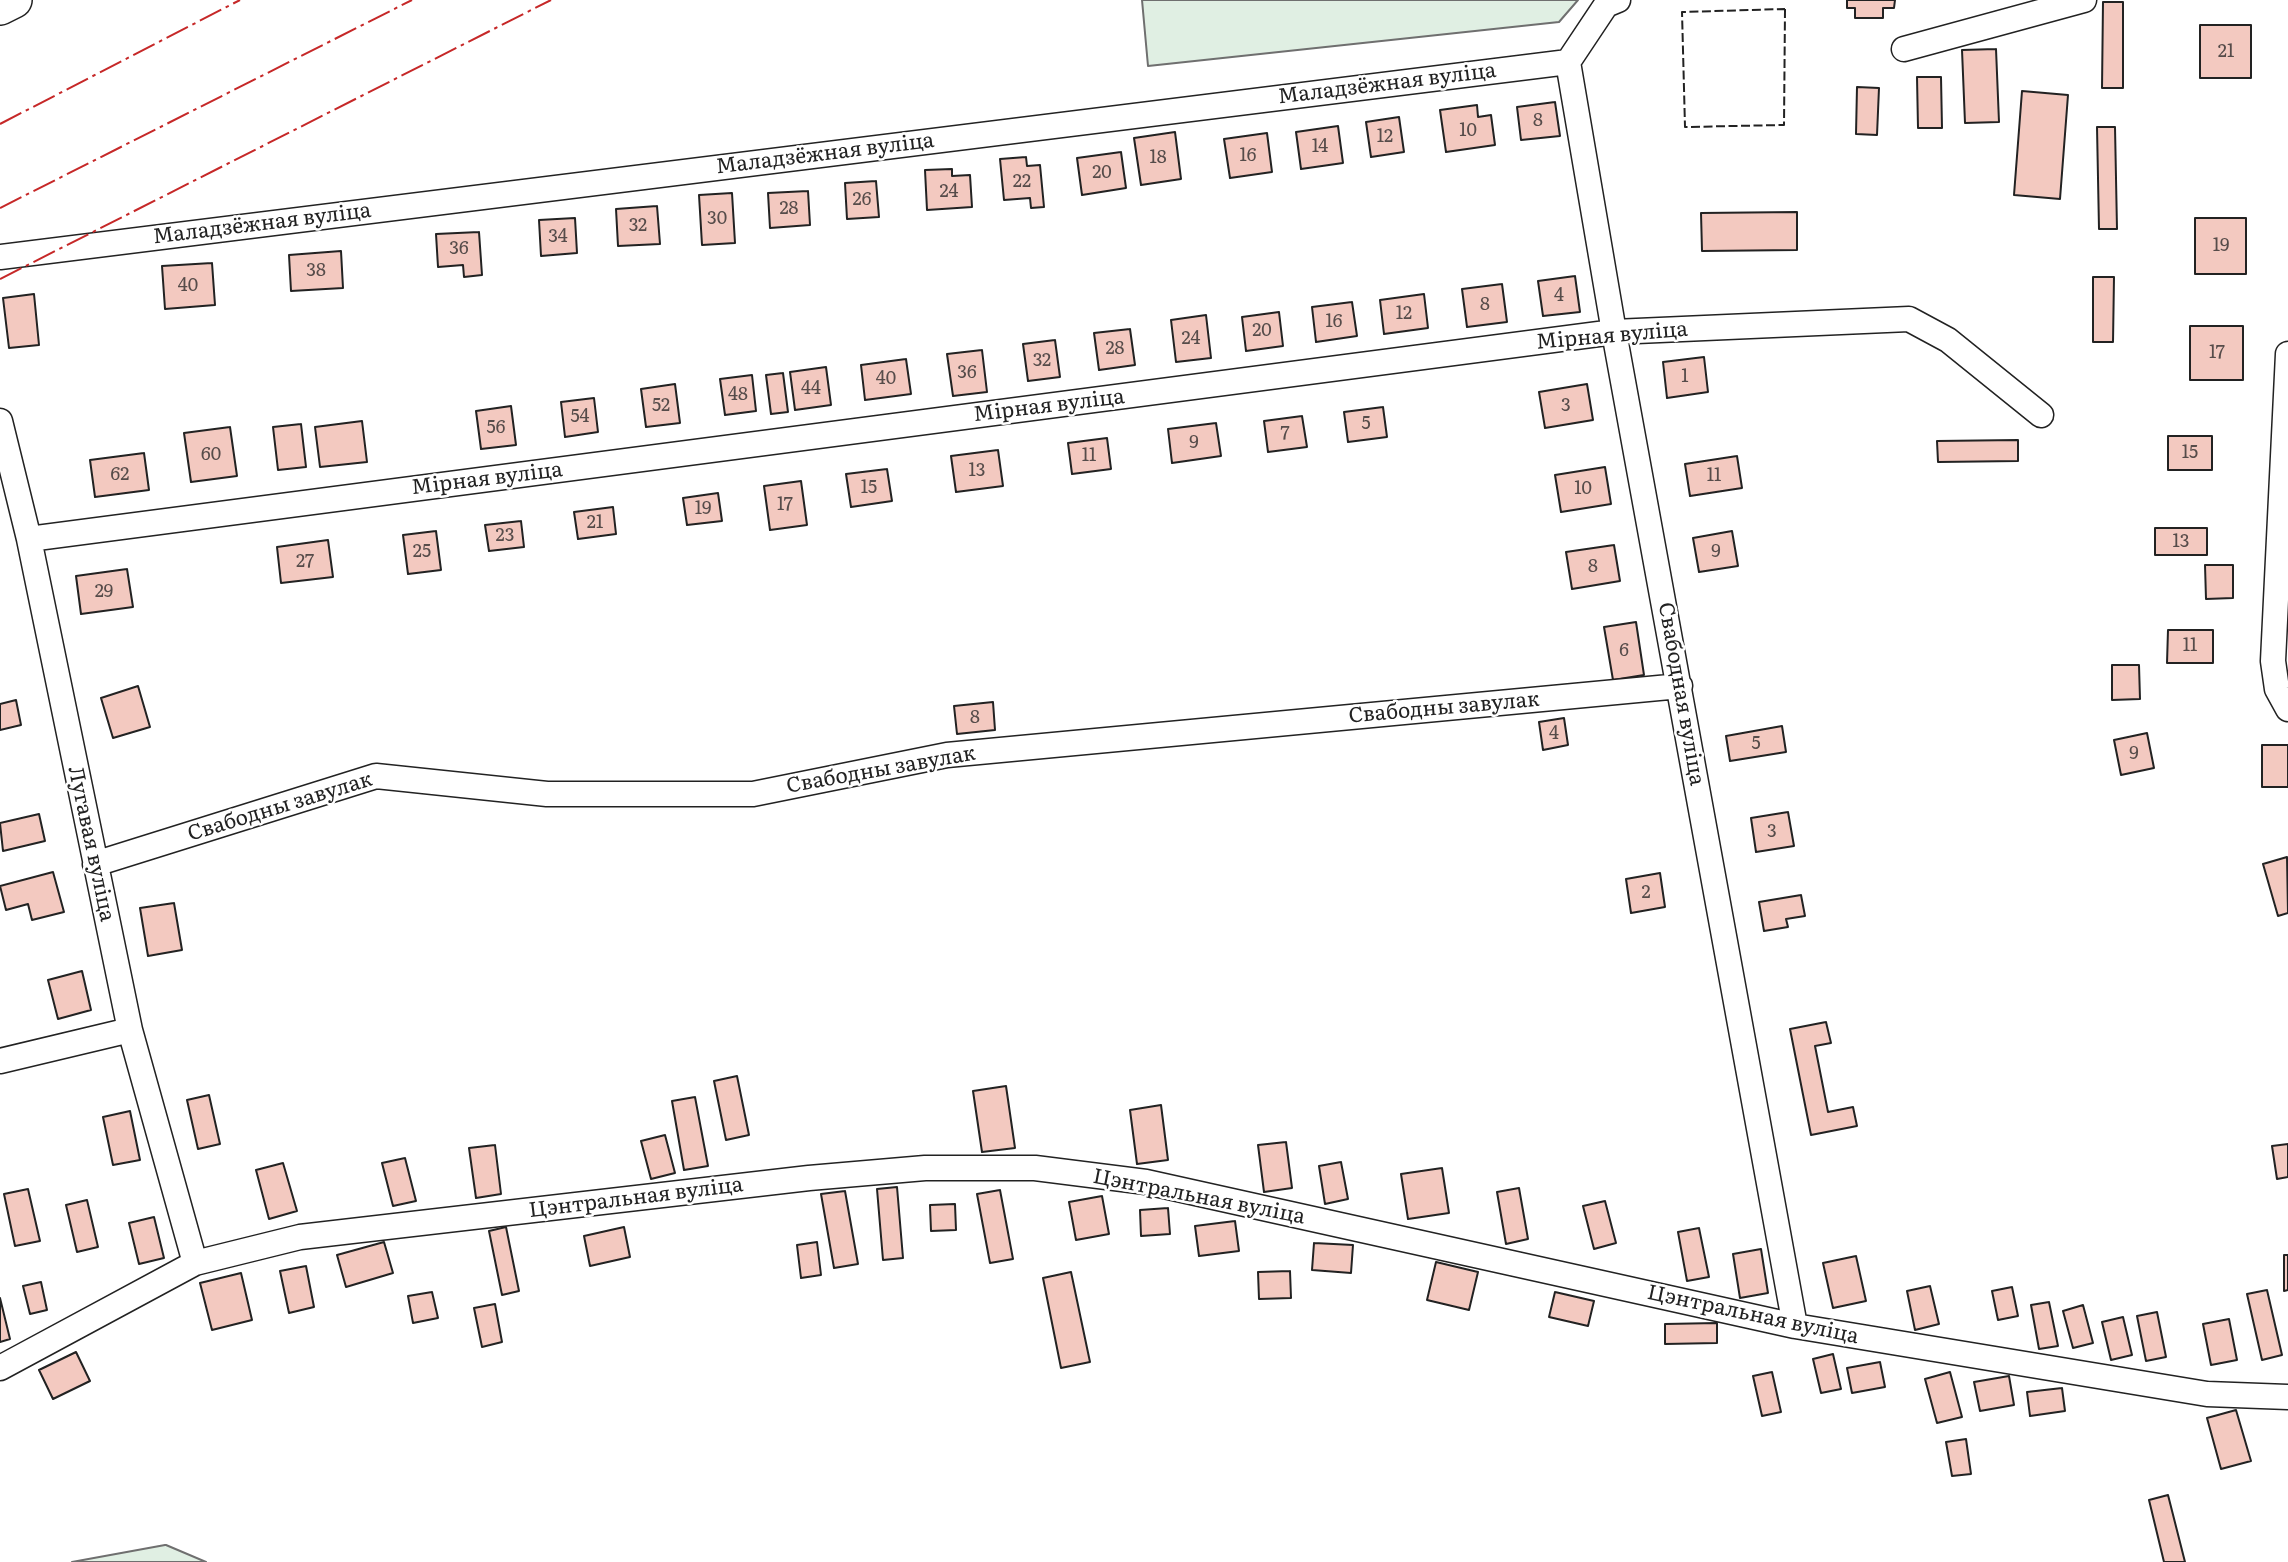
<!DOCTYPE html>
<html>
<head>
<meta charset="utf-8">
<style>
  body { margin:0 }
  canvas { display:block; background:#fff }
</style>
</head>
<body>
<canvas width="2288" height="1562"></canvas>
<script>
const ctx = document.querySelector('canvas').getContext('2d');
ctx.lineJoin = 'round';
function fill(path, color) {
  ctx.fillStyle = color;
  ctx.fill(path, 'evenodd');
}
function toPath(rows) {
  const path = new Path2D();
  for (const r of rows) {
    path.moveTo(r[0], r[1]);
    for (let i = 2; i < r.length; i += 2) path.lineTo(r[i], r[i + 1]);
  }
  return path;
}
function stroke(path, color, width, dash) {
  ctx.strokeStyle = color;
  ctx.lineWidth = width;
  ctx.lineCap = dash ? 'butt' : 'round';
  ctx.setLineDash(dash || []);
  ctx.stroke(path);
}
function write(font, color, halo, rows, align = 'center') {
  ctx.font = font + ' Literata,serif';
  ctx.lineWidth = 5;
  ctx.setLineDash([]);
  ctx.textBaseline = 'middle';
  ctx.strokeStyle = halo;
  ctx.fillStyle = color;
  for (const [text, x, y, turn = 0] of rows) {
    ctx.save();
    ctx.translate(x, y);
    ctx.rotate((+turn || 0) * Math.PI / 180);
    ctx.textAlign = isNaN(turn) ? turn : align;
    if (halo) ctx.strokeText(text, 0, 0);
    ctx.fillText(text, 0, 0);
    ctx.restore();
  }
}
const green = toPath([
  [1142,0,1578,0,1559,22,1148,66,1142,0],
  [166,1545,206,1562,72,1562,165,1545,166,1545]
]);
fill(green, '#e0efe3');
stroke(green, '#6f6f6f', 2);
const building = toPath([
  [1847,0,1895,0,1894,8,1883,8,1883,18,1855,18,1855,8,1847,8,1847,0],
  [2103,2,2123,2,2123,88,2102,88,2103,2],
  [2200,25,2251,25,2251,78,2200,78,2200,25],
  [1996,49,1999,122,1965,123,1962,50,1996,49],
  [1917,77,1941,77,1942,128,1918,128,1917,77],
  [1857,87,1879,88,1877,135,1856,134,1857,87],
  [2022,91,2068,95,2060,199,2014,195,2022,91],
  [1555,102,1560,136,1521,140,1517,107,1555,102],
  [1477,105,1478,117,1491,115,1495,145,1446,152,1440,110,1477,105],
  [1399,117,1404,152,1371,157,1366,122,1399,117],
  [1338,126,1343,163,1301,169,1296,132,1338,126],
  [2097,127,2115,127,2117,229,2099,229,2097,127],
  [1175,132,1181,179,1141,185,1134,138,1175,132],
  [1267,133,1272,172,1230,178,1224,139,1267,133],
  [1121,152,1126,188,1082,195,1077,158,1121,152],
  [1026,157,1027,166,1040,165,1044,207,1031,208,1030,198,1004,200,1000,159,1026,157],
  [952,169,952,176,970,175,972,207,927,210,925,170,952,169],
  [876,181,879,217,847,219,845,183,876,181],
  [808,191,810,225,770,228,768,193,808,191],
  [732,193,735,243,702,245,699,195,732,193],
  [657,206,660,244,618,246,616,209,657,206],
  [1797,212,1797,250,1702,251,1701,213,1797,212],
  [575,218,577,253,541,256,539,220,575,218],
  [2195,218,2246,218,2246,274,2195,274,2195,218],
  [479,232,482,275,464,277,463,265,438,267,436,234,479,232],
  [341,251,343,288,291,291,289,255,341,251],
  [212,263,215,305,165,309,162,266,212,263],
  [1575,276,1580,312,1543,316,1538,281,1575,276],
  [2093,277,2114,277,2113,342,2093,342,2093,277],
  [1502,284,1507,322,1467,327,1462,289,1502,284],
  [34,294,39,345,9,348,3,298,34,294],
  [1424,294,1428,328,1384,334,1380,300,1424,294],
  [1352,302,1357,336,1316,342,1312,307,1352,302],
  [1279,312,1283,346,1246,351,1242,317,1279,312],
  [1206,315,1211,358,1176,362,1171,320,1206,315],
  [2190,326,2243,326,2243,380,2190,380,2190,326],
  [1130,329,1135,365,1099,370,1094,333,1130,329],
  [1055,340,1060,377,1028,381,1023,344,1055,340],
  [982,350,987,392,953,396,947,354,982,350],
  [1704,357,1708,392,1667,398,1663,362,1704,357],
  [906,359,911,394,865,400,861,365,906,359],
  [826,367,831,405,795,410,790,372,826,367],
  [783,373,788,412,771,414,766,375,783,373],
  [752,375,756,411,725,415,720,379,752,375],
  [675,384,680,423,646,427,641,389,675,384],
  [1587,384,1593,420,1545,428,1539,392,1587,384],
  [594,398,598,432,565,437,561,402,594,398],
  [511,406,516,445,481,449,476,411,511,406],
  [1383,407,1387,437,1348,442,1344,412,1383,407],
  [1302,416,1307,447,1268,452,1264,421,1302,416],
  [362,421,367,462,320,467,315,427,362,421],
  [1216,423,1221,456,1172,463,1168,429,1216,423],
  [301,424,306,467,278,470,273,427,301,424],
  [230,427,237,476,191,482,184,433,230,427],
  [2168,436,2212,436,2212,470,2168,470,2168,436],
  [1107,438,1111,469,1072,474,1068,443,1107,438],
  [2018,440,2018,461,1938,462,1937,441,2018,440],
  [998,450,1003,486,956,492,951,456,998,450],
  [144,453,149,490,95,497,90,460,144,453],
  [1737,456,1742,488,1690,496,1685,464,1737,456],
  [1605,467,1611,504,1561,512,1555,475,1605,467],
  [887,469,892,501,851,507,846,474,887,469],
  [801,481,807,525,770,530,764,486,801,481],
  [718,493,722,521,687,525,683,498,718,493],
  [613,507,616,534,578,539,574,512,613,507],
  [521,521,524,547,489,551,485,525,521,521],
  [2155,528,2207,528,2207,555,2155,555,2155,528],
  [436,531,441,570,408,574,403,535,436,531],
  [1732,531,1738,566,1699,572,1693,538,1732,531],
  [328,540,333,577,281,583,277,547,328,540],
  [1614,545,1620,581,1572,589,1566,552,1614,545],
  [2205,565,2233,565,2233,598,2206,599,2205,565],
  [127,569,133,607,81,614,76,576,127,569],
  [1636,622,1644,675,1613,680,1604,627,1636,622],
  [2168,630,2213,630,2213,663,2167,663,2168,630],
  [2112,665,2139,665,2140,699,2112,700,2112,665],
  [138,686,150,727,113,738,101,698,138,686],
  [16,700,21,725,0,730,0,704,16,700],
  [993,702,995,730,957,734,954,706,993,702],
  [1564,718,1568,745,1543,750,1539,722,1564,718],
  [1782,726,1786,752,1730,761,1726,736,1782,726],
  [2147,733,2154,768,2121,775,2114,740,2147,733],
  [2262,745,2288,745,2288,787,2262,787,2262,745],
  [1788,812,1794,846,1756,852,1751,818,1788,812],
  [39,814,45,841,3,851,0,823,39,814],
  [2287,857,2288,913,2278,916,2263,864,2287,857],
  [53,872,64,912,32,920,28,904,6,910,0,886,53,872],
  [1660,873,1665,907,1631,913,1626,879,1660,873],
  [1801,895,1805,916,1786,919,1788,927,1764,931,1759,902,1801,895],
  [174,903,182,950,148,956,140,908,174,903],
  [82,971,91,1010,58,1019,48,980,82,971],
  [1826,1022,1831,1043,1815,1046,1828,1112,1853,1107,1857,1126,1811,1135,1790,1029,1826,1022],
  [737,1076,749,1135,726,1140,714,1081,737,1076],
  [1006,1086,1015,1148,982,1152,973,1091,1006,1086],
  [209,1095,220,1144,198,1149,187,1100,209,1095],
  [695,1097,708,1166,684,1170,672,1101,695,1097],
  [1161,1105,1168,1160,1137,1164,1130,1110,1161,1105],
  [130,1111,140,1160,113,1165,103,1117,130,1111],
  [665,1135,675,1173,651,1179,641,1141,665,1135],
  [1286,1142,1292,1188,1264,1192,1258,1145,1286,1142],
  [2288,1144,2288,1177,2277,1179,2272,1146,2288,1144],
  [495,1145,501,1194,476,1198,469,1148,495,1145],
  [405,1158,416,1201,393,1206,382,1163,405,1158],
  [1341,1162,1348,1199,1325,1204,1319,1166,1341,1162],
  [283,1163,297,1211,269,1219,256,1170,283,1163],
  [1442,1168,1449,1213,1408,1219,1401,1174,1442,1168],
  [897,1187,903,1258,883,1260,877,1189,897,1187],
  [1519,1188,1528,1239,1506,1244,1497,1192,1519,1188],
  [28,1189,40,1241,15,1246,4,1194,28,1189],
  [1000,1190,1013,1259,990,1263,977,1194,1000,1190],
  [845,1191,858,1264,834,1268,821,1194,845,1191],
  [1102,1196,1109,1234,1076,1240,1069,1202,1102,1196],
  [87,1200,98,1247,77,1252,66,1205,87,1200],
  [1605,1201,1616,1243,1594,1249,1583,1206,1605,1201],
  [955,1204,956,1230,931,1231,930,1205,955,1204],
  [1168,1208,1170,1234,1141,1236,1140,1210,1168,1208],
  [154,1217,164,1258,139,1264,129,1223,154,1217],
  [1235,1221,1239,1251,1199,1256,1195,1226,1235,1221],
  [506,1227,519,1291,502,1295,489,1231,506,1227],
  [624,1227,630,1257,590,1266,584,1236,624,1227],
  [1699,1228,1709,1277,1687,1281,1678,1232,1699,1228],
  [384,1242,393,1273,346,1287,337,1255,384,1242],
  [817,1242,821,1275,801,1278,797,1245,817,1242],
  [1314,1243,1353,1245,1351,1273,1312,1270,1314,1243],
  [1761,1249,1768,1293,1740,1298,1733,1254,1761,1249],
  [2284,1255,2288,1255,2288,1290,2284,1291,2284,1255],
  [1856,1256,1866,1301,1833,1308,1823,1263,1856,1256],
  [1436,1262,1478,1272,1469,1310,1427,1300,1436,1262],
  [306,1266,314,1307,289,1313,280,1271,306,1266],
  [1290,1271,1291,1298,1259,1299,1258,1272,1290,1271],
  [1071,1272,1090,1362,1061,1368,1043,1278,1071,1272],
  [241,1273,252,1320,212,1330,200,1283,241,1273],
  [41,1282,47,1310,30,1314,23,1286,41,1282],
  [1930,1286,1939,1324,1915,1330,1907,1291,1930,1286],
  [2012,1287,2018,1316,1998,1320,1992,1291,2012,1287],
  [2267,1290,2282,1355,2262,1360,2247,1294,2267,1290],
  [432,1292,438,1318,413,1323,408,1296,432,1292],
  [1555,1292,1594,1301,1588,1326,1549,1317,1555,1292],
  [0,1298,10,1339,0,1342,0,1298],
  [2049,1302,2058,1346,2039,1349,2031,1305,2049,1302],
  [495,1304,502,1342,482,1347,474,1308,495,1304],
  [2083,1305,2093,1343,2073,1348,2063,1311,2083,1305],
  [2157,1312,2166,1357,2146,1361,2137,1316,2157,1312],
  [2123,1317,2132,1355,2111,1360,2102,1322,2123,1317],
  [2229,1319,2237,1360,2211,1365,2203,1324,2229,1319],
  [1717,1323,1717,1343,1665,1344,1665,1324,1717,1323],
  [76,1352,90,1381,53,1399,39,1370,76,1352],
  [1833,1354,1841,1389,1821,1393,1813,1359,1833,1354],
  [1880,1362,1885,1387,1852,1393,1847,1368,1880,1362],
  [1772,1372,1781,1412,1762,1416,1753,1376,1772,1372],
  [1950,1372,1962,1417,1937,1423,1925,1379,1950,1372],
  [2009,1376,2014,1405,1980,1411,1974,1382,2009,1376],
  [2062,1388,2065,1411,2030,1416,2027,1392,2062,1388],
  [2236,1410,2251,1461,2221,1469,2207,1418,2236,1410],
  [1966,1439,1971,1474,1952,1476,1946,1442,1966,1439],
  [2168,1495,2185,1562,2164,1562,2149,1500,2168,1495]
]);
fill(building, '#f3c9c0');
stroke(building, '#222', 2);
const minor = toPath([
  [1904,49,2084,0],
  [1568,62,1614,332,1795,1326],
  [0,257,1568,62,1606,5,1618,0],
  [2288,354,2273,661,2277,689,2288,709],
  [0,421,29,539,130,1030,195,1263],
  [29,539,1614,332,1909,319,1948,340,2041,415],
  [95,864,376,776,547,794,753,794,947,755,1680,686],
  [0,1061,130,1030],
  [0,1368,195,1263,300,1237,809,1178,925,1168,1035,1168,1146,1182,1795,1326,2207,1394,2288,1397]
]);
const highway = toPath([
  [0,7,14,0]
]);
stroke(minor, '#222', 27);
stroke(highway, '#222', 38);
stroke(minor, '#fff', 24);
stroke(highway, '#fff', 35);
stroke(toPath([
  [1785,9,1784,125,1685,127,1682,12,1785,9]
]), '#222', 2, [9, 3.5]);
stroke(toPath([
  [0,124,240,0],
  [0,208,412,0],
  [0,279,551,0]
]), '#c62828', 2, [24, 5, 3.5, 5]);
write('18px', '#564c4a', null, [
  ["21",2226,52],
  ["8",1538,121],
  ["10",1468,131],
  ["12",1385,137],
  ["14",1320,147],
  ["16",1248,156],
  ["18",1158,158],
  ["20",1102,173],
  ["22",1022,182],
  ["24",949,192],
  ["26",862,200],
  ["28",789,209],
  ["30",717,219],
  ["32",638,226],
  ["34",558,237],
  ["19",2221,246],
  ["36",459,249],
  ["38",316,271],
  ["40",188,286],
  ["4",1559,296],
  ["8",1485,305],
  ["12",1404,314],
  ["16",1334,322],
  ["20",1262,331],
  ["24",1191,339],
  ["28",1115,349],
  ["17",2217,353],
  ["32",1042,361],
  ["36",967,373],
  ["1",1685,377],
  ["40",886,379],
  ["44",811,389],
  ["48",738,395],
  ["52",661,406],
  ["3",1566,406],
  ["54",580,417],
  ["5",1366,424],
  ["56",496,428],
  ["7",1285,434],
  ["9",1194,443],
  ["15",2190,453],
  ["60",211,455],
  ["11",1089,456],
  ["13",977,471],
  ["62",120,475],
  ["11",1714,476],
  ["15",869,488],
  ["10",1583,489],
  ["17",785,505],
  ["19",703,509],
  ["21",595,523],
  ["23",505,536],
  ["13",2181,542],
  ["25",422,552],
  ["9",1716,552],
  ["27",305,562],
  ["8",1593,567],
  ["29",104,592],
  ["11",2190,646],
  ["6",1624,651],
  ["8",975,718],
  ["4",1554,734],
  ["5",1756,744],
  ["9",2134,754],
  ["3",1772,832],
  ["2",1646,893]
]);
write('21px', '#222', '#fff', [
  ["Маладзёжная вуліца",1387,84,-7],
  ["Маладзёжная вуліца",825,154,-7],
  ["Маладзёжная вуліца",262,224,-7],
  ["Мірная вуліца",1612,336,-5],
  ["Мірная вуліца",1049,406,-7],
  ["Мірная вуліца",487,479,-7],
  ["Свабодная вуліца",1681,694,80],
  ["Свабодны завулак",1444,708,-5],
  ["Свабодны завулак",881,770,-10],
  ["Свабодны завулак",280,807,-17],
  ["Лугавая вуліца",91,844,78],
  ["Цэнтральная вуліца",1199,1197,11],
  ["Цэнтральная вуліца",636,1198,-7],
  ["Цэнтральная вуліца",1753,1315,12]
]);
</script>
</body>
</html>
